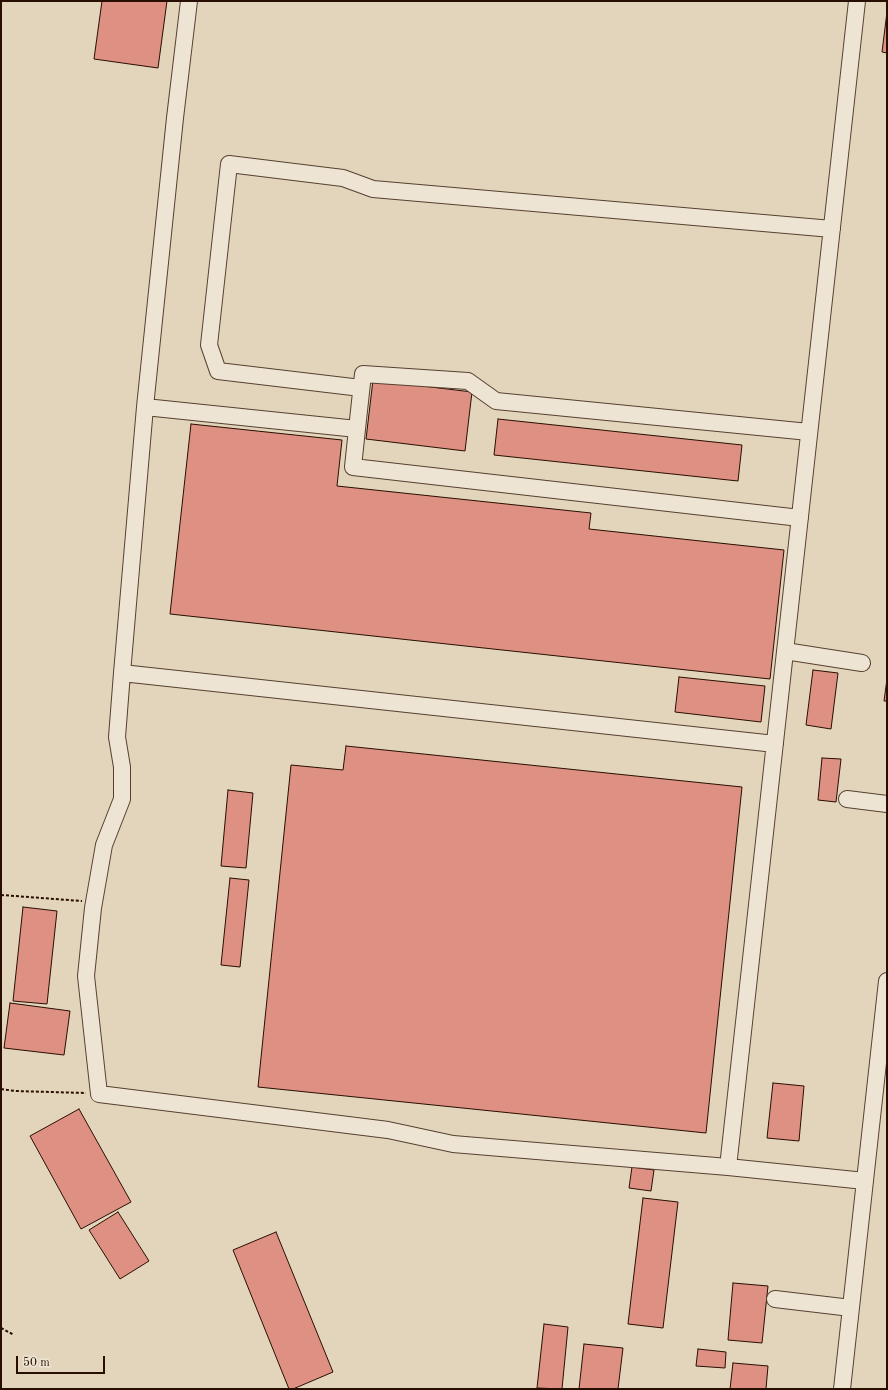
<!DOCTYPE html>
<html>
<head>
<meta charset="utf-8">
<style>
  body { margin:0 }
  #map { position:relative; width:888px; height:1390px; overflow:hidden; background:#e3d5bc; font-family:"Old Standard TT",serif }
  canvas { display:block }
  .frame { position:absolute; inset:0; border:2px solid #280e01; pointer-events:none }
  .scale { position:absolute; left:16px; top:1356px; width:89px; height:18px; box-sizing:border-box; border:2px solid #280e01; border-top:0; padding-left:5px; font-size:12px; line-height:14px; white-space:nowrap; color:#280e01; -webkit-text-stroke:3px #ede4d3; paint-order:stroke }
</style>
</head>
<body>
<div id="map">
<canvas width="888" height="1390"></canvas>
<div class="frame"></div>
<div class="scale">50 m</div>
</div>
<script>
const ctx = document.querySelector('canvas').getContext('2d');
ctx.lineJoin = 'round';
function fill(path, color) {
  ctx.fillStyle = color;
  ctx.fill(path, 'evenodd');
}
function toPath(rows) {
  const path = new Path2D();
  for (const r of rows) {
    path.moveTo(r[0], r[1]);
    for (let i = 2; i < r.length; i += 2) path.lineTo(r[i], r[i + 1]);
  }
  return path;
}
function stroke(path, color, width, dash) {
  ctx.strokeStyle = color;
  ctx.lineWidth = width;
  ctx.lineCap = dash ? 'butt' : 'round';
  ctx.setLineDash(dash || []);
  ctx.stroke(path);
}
const building = toPath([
  [102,1,167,1,158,68,94,59,102,1],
  [887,12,887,53,882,52,887,12],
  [373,380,472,392,465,451,366,439,373,380],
  [498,419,742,445,738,481,494,455,498,419],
  [191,424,342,440,337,486,591,513,589,529,784,550,770,679,170,614,191,424],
  [813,670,838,673,831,729,806,725,813,670],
  [679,677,765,686,761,722,675,712,679,677],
  [887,679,887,701,884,701,887,679],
  [346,746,742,787,706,1133,258,1087,291,765,343,770,346,746],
  [822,758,841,759,836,802,818,800,822,758],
  [228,790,253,793,246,868,221,866,228,790],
  [230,878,249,880,240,967,221,965,230,878],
  [23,907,57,911,47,1004,13,1001,23,907],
  [10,1003,70,1011,64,1055,4,1048,10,1003],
  [773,1083,804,1086,799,1141,767,1138,773,1083],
  [79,1109,131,1202,81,1229,30,1136,79,1109],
  [632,1167,654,1170,651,1191,629,1188,632,1167],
  [643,1198,678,1202,663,1328,628,1324,643,1198],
  [118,1212,149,1261,120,1279,89,1230,118,1212],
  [276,1232,333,1372,293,1389,289,1389,233,1250,276,1232],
  [733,1283,768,1286,762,1343,728,1340,733,1283],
  [544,1324,568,1327,562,1389,537,1388,544,1324],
  [584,1344,623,1348,618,1389,579,1389,584,1344],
  [698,1349,726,1352,725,1368,696,1366,698,1349],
  [733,1363,768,1366,766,1389,730,1389,733,1363]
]);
fill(building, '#de9082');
stroke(building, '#280e01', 1);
const minor = toPath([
  [361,388,218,371,209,345,229,164,343,178,373,189,832,229],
  [145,407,357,429,353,467,800,518],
  [357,429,363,374,468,381,496,401,809,432],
  [785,651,862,663],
  [122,673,145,407,175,118,189,1],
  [775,744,122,673,117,737,122,767,122,799,104,845,93,908,86,976,99,1094,388,1130,453,1144,728,1167,865,1181],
  [847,799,887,804],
  [728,1167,857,1],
  [775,1299,851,1308],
  [842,1389,887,981]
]);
stroke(minor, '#574030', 18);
stroke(toPath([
  [1,895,82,901],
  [1,1089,15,1091,86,1093],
  [1,1328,14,1335]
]), '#280e01', 2, [3, 2]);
stroke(minor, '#ede4d3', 16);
</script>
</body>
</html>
